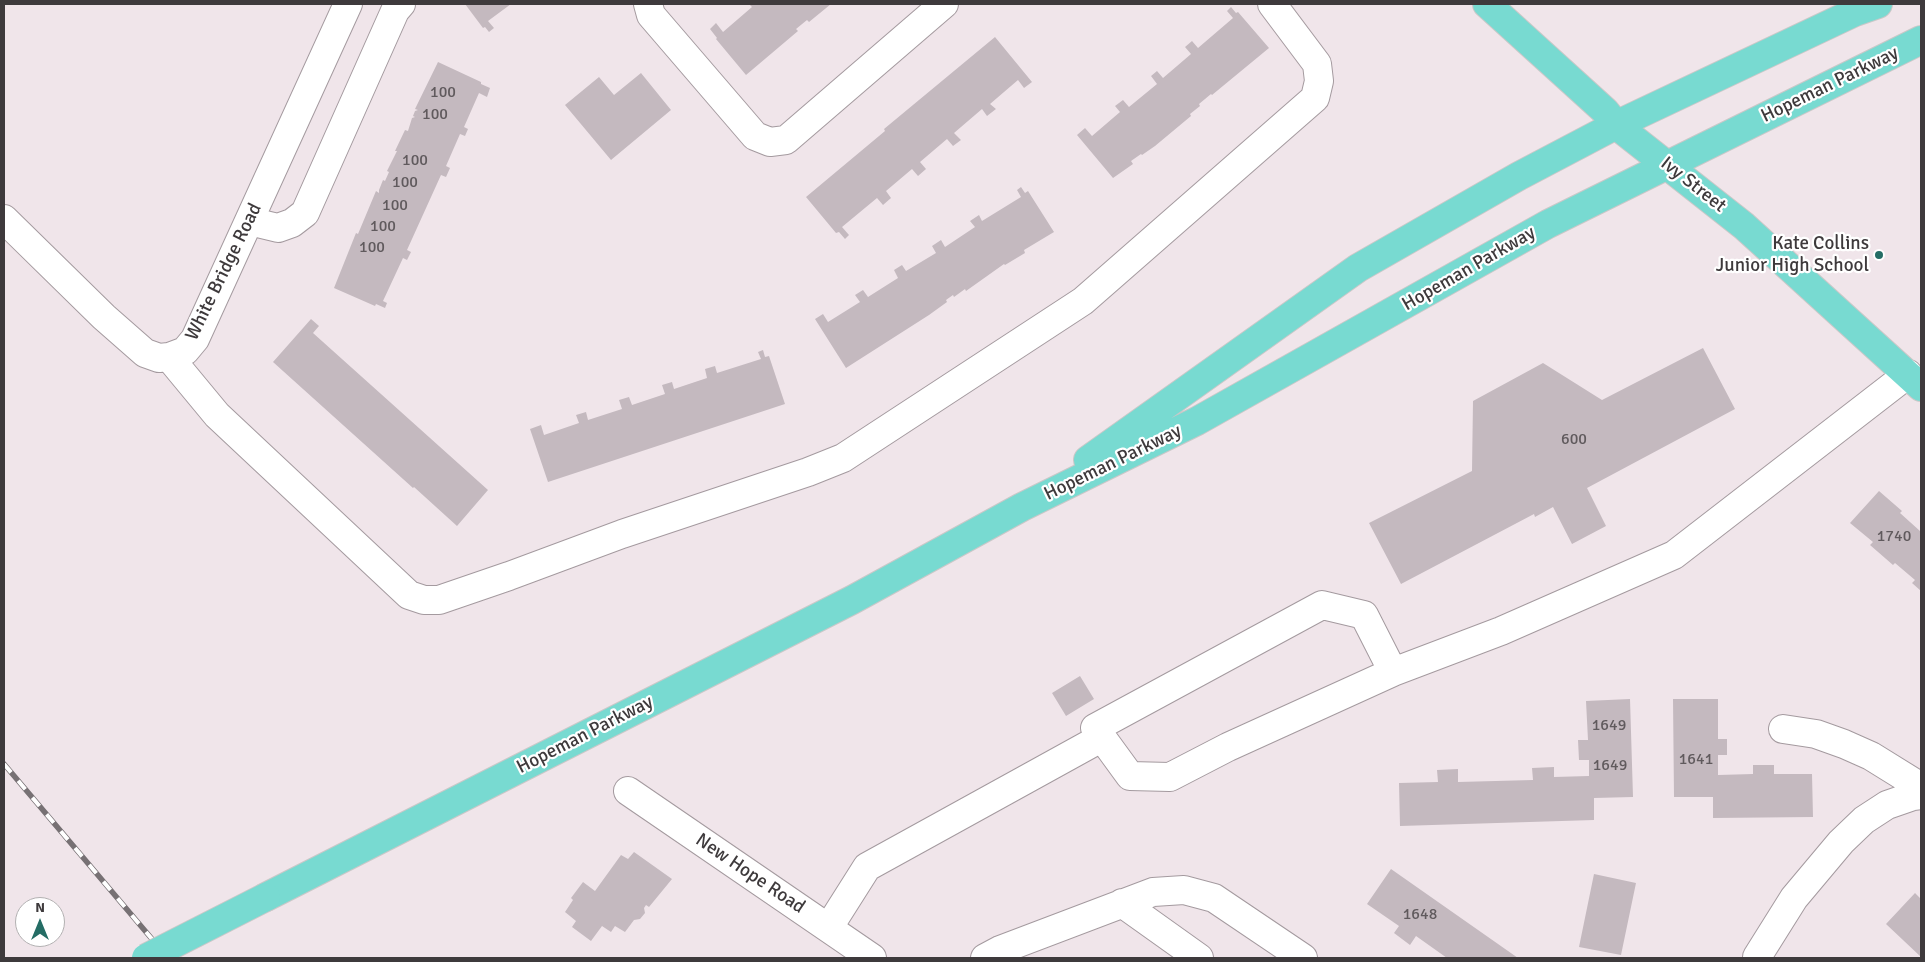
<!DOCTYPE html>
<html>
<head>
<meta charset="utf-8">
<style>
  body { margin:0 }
  #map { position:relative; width:1925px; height:962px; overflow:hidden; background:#f0e5ea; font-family:Signika,sans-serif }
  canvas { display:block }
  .frame { position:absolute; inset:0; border:5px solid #3e3a3c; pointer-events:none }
  .north { position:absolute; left:15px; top:897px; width:50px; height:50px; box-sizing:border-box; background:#fff; border:1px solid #b2b0b1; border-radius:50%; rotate:0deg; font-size:14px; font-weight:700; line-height:20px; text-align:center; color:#3e3a3c }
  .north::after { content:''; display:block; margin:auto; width:18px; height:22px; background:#246d65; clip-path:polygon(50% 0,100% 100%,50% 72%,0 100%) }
</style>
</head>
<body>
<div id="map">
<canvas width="1925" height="962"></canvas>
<div class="frame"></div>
<div class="north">N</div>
</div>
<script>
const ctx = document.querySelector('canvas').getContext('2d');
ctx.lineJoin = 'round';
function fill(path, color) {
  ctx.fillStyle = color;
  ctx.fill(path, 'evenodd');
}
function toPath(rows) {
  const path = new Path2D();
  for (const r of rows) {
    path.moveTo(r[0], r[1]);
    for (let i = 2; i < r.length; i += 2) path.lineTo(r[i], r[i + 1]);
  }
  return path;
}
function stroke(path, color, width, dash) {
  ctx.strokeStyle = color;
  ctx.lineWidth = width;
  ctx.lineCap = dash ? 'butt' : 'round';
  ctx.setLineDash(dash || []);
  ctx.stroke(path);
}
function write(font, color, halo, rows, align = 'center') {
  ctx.font = font + ' Signika,sans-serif';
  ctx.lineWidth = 4.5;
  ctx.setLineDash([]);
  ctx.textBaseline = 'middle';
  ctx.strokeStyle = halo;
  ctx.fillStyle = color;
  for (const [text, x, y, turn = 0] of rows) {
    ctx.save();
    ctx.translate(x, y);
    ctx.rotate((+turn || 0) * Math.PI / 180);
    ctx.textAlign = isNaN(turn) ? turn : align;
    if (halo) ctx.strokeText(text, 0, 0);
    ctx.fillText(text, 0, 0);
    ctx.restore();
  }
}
fill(toPath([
  [465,4,511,4,488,21,494,28,489,32,485,27,483,28],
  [749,4,831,4,809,22,807,20,796,29,798,31,746,75,716,39,717,38,710,29,716,23,723,32,752,7],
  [1231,7,1236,13,1238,12,1269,48,1212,95,1211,94,1199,104,1200,106,1190,114,1191,116,1155,146,1142,155,1141,154,1131,161,1133,164,1113,178,1077,135,1085,128,1092,136,1120,112,1115,106,1123,100,1129,107,1157,84,1151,76,1157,71,1163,78,1191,54,1185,47,1192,41,1198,48,1233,18,1227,11],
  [995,37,1032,82,1024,88,1018,80,990,104,996,109,987,116,982,109,954,133,961,140,953,146,947,139,920,162,926,169,918,176,912,169,886,191,891,198,883,205,877,198,842,227,849,235,845,239,839,232,836,233,806,197,885,131,884,129],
  [438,62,481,82,481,84,490,88,487,97,479,93,464,127,468,129,465,136,460,134,446,166,450,168,446,177,441,175,407,250,411,252,407,260,403,258,383,301,387,303,385,308,376,304,375,306,334,288,356,233,358,234,376,191,379,193,379,190,383,180,385,181,389,172,387,171,397,151,395,151,405,130,408,131,412,118,415,117,413,116,415,111,418,110,415,109],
  [641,73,671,110,611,160,565,105,599,77,614,95],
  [1021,187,1025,193,1028,191,1054,232,1024,250,1025,253,1005,265,1004,264,966,291,965,289,954,297,953,295,946,300,947,302,929,315,846,368,815,319,823,314,828,322,860,302,855,295,863,290,868,297,898,278,894,270,902,265,906,271,936,253,932,246,941,240,945,247,975,227,970,221,979,215,982,221,1021,197,1017,190],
  [311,319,319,326,313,333,488,490,457,526,414,487,413,488,273,362],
  [1703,348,1735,409,1587,488,1606,526,1572,544,1553,507,1535,517,1534,514,1401,584,1369,523,1472,471,1473,401,1543,363,1602,400],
  [763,350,765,357,769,356,785,404,548,482,530,429,541,425,544,435,579,423,576,415,586,412,588,420,622,409,619,400,629,397,632,405,665,394,662,385,672,382,674,389,707,378,705,369,715,366,717,373,761,359,758,352],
  [1879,491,1902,511,1900,513,1920,531,1921,530,1921,591,1912,583,1915,580,1895,563,1893,565,1870,545,1873,542,1850,523],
  [1080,676,1094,699,1066,716,1052,693],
  [1630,699,1633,797,1594,798,1594,820,1400,826,1399,783,1438,782,1437,770,1458,769,1458,782,1533,780,1532,768,1554,767,1554,777,1589,776,1589,760,1579,760,1578,740,1588,740,1586,701],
  [1673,699,1718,699,1718,739,1727,739,1727,755,1718,755,1718,775,1753,774,1753,765,1774,765,1774,774,1812,774,1813,817,1713,818,1713,797,1674,797],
  [634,852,672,879,649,907,646,905,644,908,645,913,640,919,634,920,625,932,615,926,611,932,602,926,591,941,572,927,576,921,565,912,573,900,571,898,583,882,595,891,621,855,628,859],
  [1391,869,1518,958,1447,958,1416,936,1410,945,1394,933,1399,926,1367,904],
  [1594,874,1636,883,1621,955,1579,947],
  [1915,893,1921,899,1921,957,1886,924]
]), '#c4b9bf');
const minor = toPath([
  [648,4,651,15,755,136,770,142,786,140,944,4],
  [4,219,104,317,145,353,159,358,169,357,185,351,195,339,348,4],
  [249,221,278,228,292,223,305,213,395,11,401,4],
  [169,357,217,415,409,595,424,600,439,600,509,576,622,534,808,472,843,458,1083,301,1315,98,1319,81,1317,64,1272,4],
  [1393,672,1364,615,1322,605,1095,728,1130,776,1170,777,1228,747,1393,672,1501,631,1674,555,1908,374],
  [1783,729,1816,734,1844,744,1871,756,1921,787],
  [628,791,872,958],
  [1122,903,1199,958],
  [829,927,867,867,1101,738],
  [985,958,1000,950,1153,892,1184,890,1214,898,1303,958],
  [1758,958,1757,957,1794,898,1841,842,1864,820,1887,805,1913,796,1921,795]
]);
const major = toPath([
  [1487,4,1605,111,1616,125,1744,226,1921,387],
  [1088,460,1358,268,1519,176,1616,125,1855,12,1878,4],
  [266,897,852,600,1022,507,1197,421,1548,224,1921,40]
]);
stroke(minor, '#a49a9f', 30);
stroke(major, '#c9c8c8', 30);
stroke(minor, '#fff', 28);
stroke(major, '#78dad1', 28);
const rail = toPath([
  [4,764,168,958]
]);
stroke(rail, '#777174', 5.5);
stroke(rail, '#fff', 4, [11]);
const majorBridge = toPath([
  [146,958,266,897]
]);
stroke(majorBridge, '#c9c8c8', 30, []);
stroke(majorBridge, '#78dad1', 28);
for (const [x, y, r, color] of [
  [1879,255,5,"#246d65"]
]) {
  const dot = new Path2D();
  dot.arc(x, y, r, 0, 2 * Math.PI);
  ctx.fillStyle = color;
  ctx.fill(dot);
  stroke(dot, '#fff', 2);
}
write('16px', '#605a5d', null, [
  ["100",443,93],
  ["100",435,115],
  ["100",415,161],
  ["100",405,183],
  ["100",395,206],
  ["100",383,227],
  ["100",372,248],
  ["600",1574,440],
  ["1740",1894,537],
  ["1649",1609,726],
  ["1641",1696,760],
  ["1649",1610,766],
  ["1648",1420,915]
]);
write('19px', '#3e3a3c', '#fff', [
  ["Hopeman Parkway",1830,85,-26],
  ["Ivy Street",1693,185,38],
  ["Hopeman Parkway",1469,269,-30],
  ["White Bridge Road",224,272,-64],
  ["Hopeman Parkway",1113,463,-26],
  ["Hopeman Parkway",585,735,-27],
  ["New Hope Road",750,874,34]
]);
write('19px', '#3e3a3c', '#fff', [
  ["Kate Collins",1869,244],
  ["Junior High School",1869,266]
], 'right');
</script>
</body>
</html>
